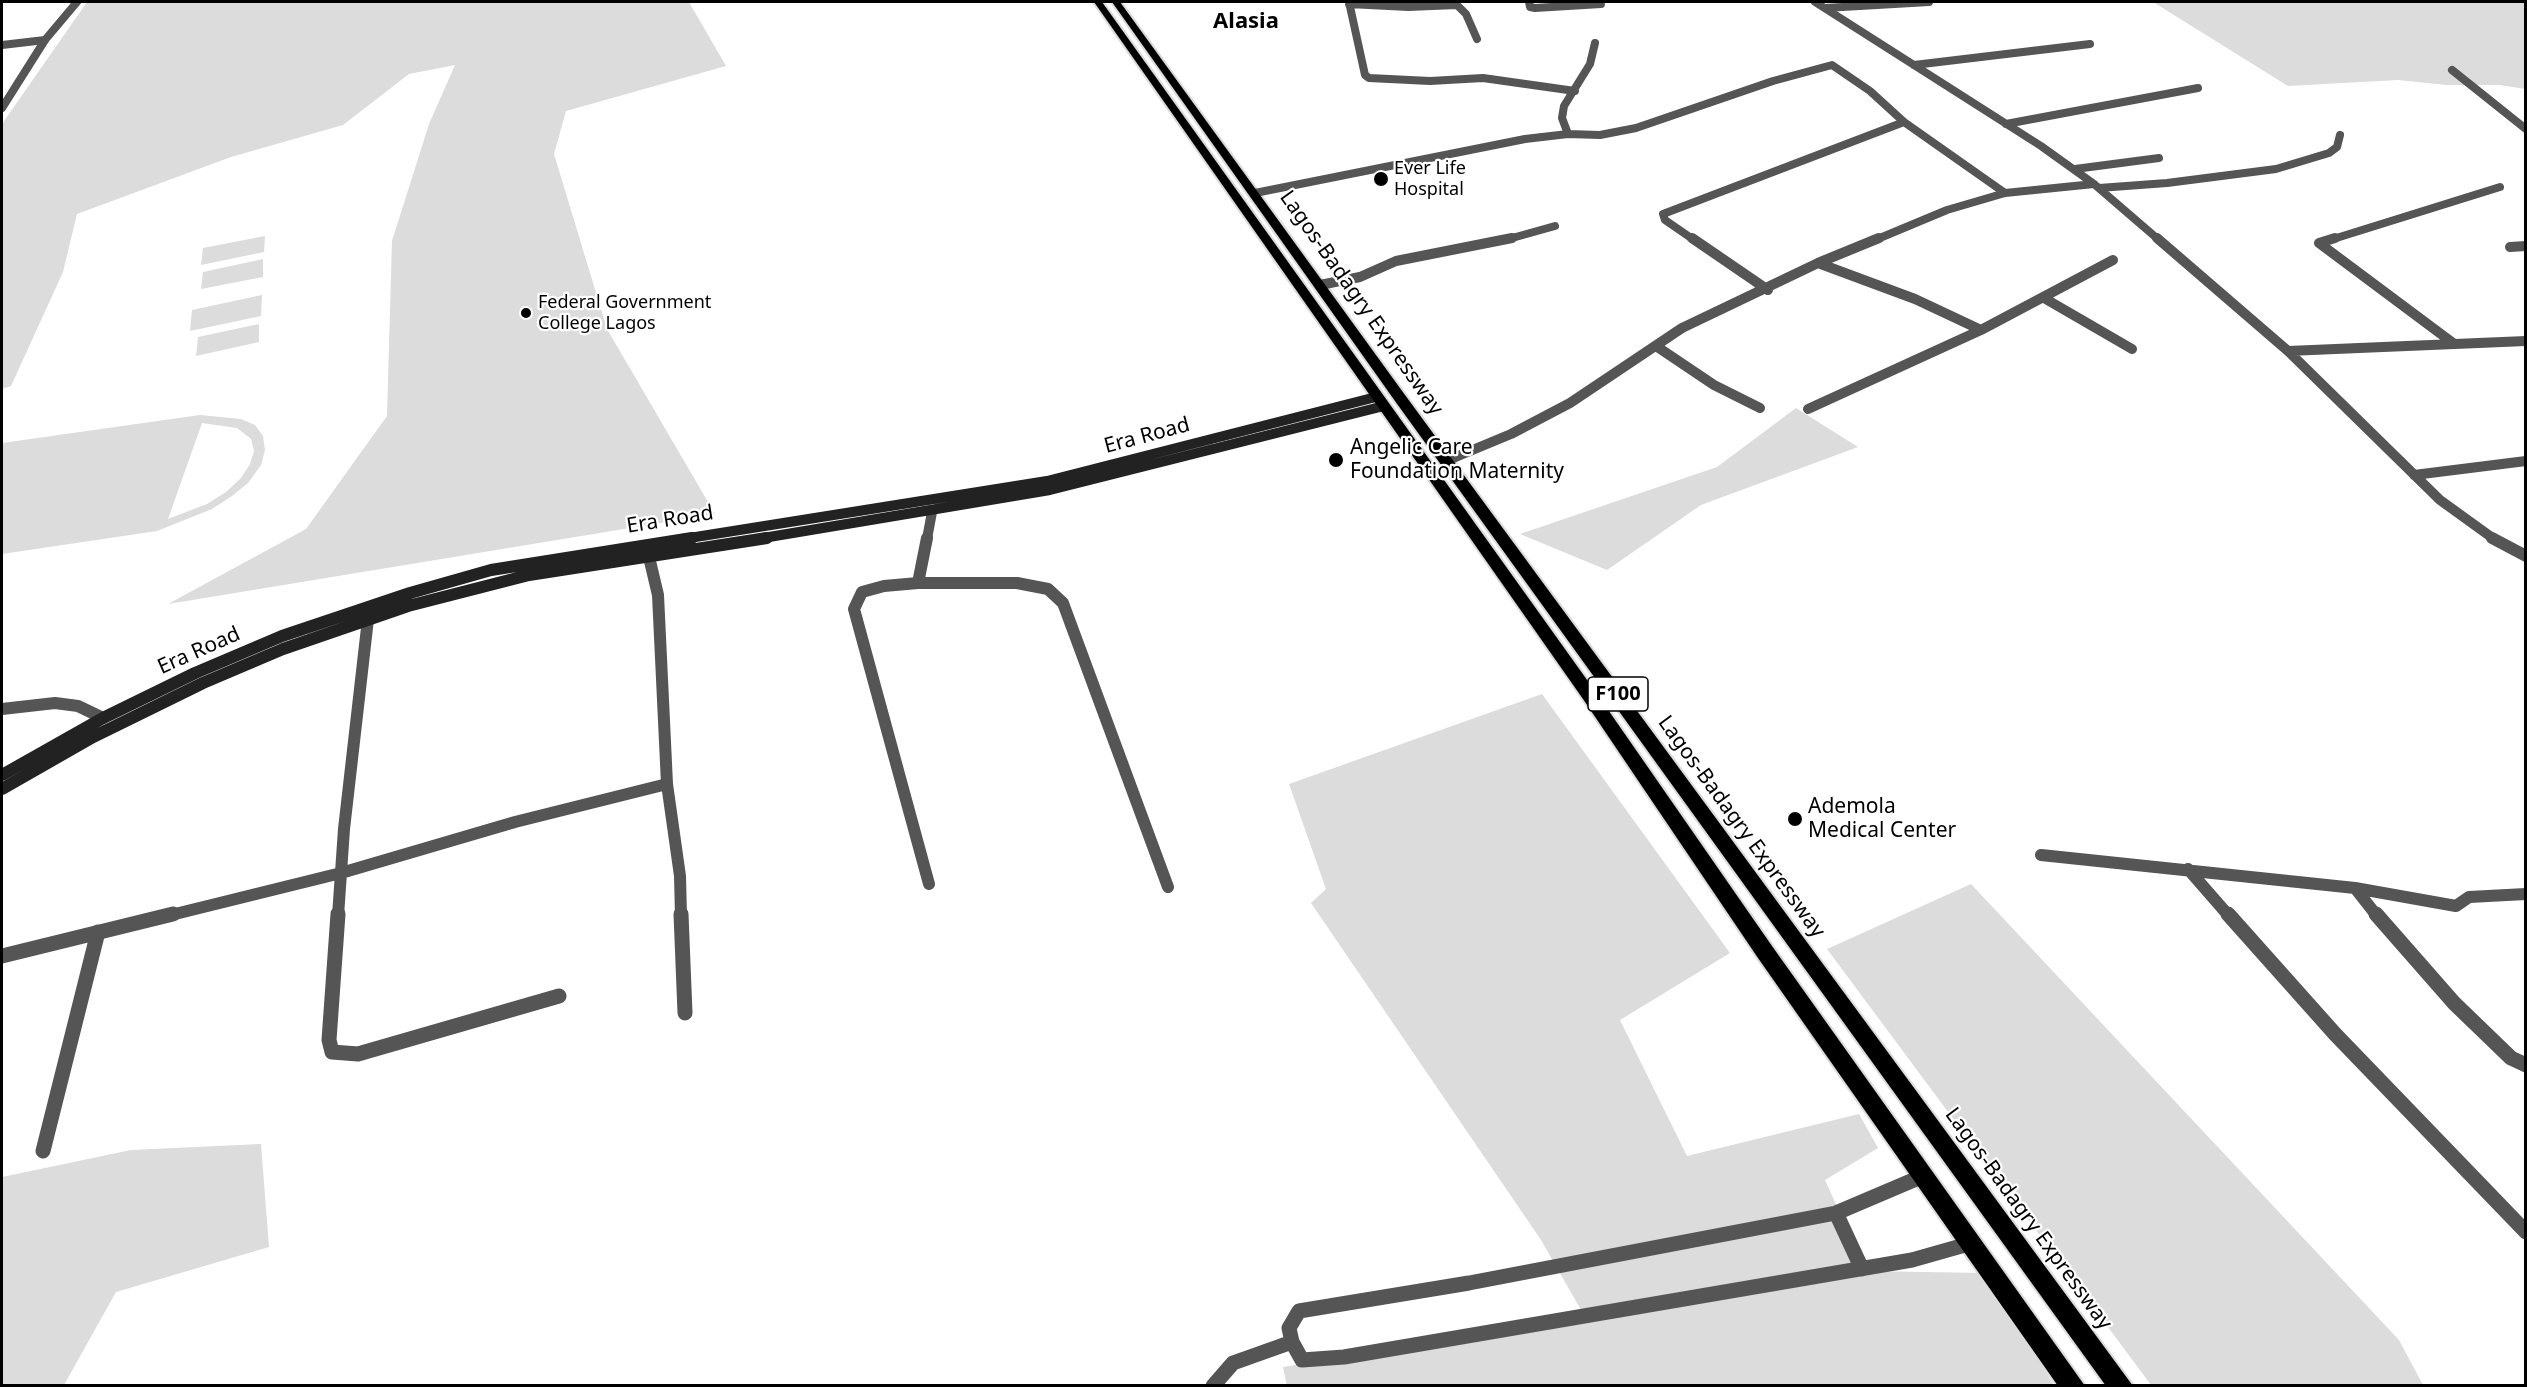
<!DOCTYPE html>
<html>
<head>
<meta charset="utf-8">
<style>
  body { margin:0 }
  #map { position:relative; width:2527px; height:1387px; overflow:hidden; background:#fff; font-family:"Noto Sans",sans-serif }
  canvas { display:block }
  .frame { position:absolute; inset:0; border:3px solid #000; pointer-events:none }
</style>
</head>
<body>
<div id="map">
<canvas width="2527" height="1387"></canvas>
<div class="frame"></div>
</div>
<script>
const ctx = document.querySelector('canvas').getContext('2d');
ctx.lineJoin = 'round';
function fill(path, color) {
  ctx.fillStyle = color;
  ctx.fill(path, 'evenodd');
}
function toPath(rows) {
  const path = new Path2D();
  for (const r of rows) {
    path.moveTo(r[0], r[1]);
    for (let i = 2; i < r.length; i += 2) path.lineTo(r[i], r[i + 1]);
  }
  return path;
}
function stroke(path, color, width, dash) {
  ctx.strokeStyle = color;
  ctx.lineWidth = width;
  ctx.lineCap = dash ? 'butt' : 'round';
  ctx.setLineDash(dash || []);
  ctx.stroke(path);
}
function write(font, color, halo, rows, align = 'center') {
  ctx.font = font + ' "Noto Sans",sans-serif';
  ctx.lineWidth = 4.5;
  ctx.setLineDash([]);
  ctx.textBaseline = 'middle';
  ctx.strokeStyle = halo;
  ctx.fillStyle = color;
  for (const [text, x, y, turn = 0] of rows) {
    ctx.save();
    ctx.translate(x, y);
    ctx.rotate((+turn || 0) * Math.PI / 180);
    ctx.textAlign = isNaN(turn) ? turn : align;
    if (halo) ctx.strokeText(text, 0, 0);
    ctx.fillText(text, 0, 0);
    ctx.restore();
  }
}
fill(toPath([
  [87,2,689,2,726,66,566,111,554,154,607,329,715,514,168,604,306,529,387,416,392,241,429,124,455,65,409,74,343,125,231,157,77,214,63,272,11,386,2,389,2,124],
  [2153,2,2525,2,2525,89,2500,85,2447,85,2398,80,2288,86],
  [265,236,264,252,201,265,203,248],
  [263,259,263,277,201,289,203,272],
  [262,295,261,316,190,331,192,310],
  [259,324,259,342,196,356,198,337],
  [1796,408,1858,447,1701,505,1607,570,1520,534,1717,467],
  [200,415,241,419,255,425,263,436,265,450,261,465,248,483,232,496,212,509,157,531,2,554,2,443],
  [202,423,237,428,251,439,254,451,250,464,241,478,226,492,207,504,168,519],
  [1542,694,1730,953,1620,1020,1687,1156,1859,1114,1878,1148,1825,1180,1866,1271,1985,1273,2054,1385,1287,1386,1283,1367,1585,1317,1541,1240,1311,903,1326,889,1289,784],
  [1971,884,2399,1340,2423,1385,2151,1385,1827,949],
  [261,1144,269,1247,116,1292,64,1385,2,1385,2,1177,131,1150]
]), '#dcdcdc');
const trunk = toPath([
  [1094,2,1102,2,1595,691,1772,946,2085,1386,2058,1386,1758,958,1583,699,1094,2],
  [1112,2,1120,2,1405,395,2133,1386,2106,1386,1395,401,1112,2]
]);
stroke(trunk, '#dbdbdb', 4);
stroke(toPath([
  [1349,2,1365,75,1369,78,1430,81,1483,78,1575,91],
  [1529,2,1530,7,1535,8,1601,4],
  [1815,2,2041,146,2094,184,2159,240],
  [1349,4,1408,7,1457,5,1466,14,1477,39],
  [1825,8,1929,2],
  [2,45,45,40],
  [1914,65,2090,44],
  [2452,70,2526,129],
  [2,108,45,40,77,2],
  [2006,124,2198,88],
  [1568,134,1562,118,1564,106,1590,64,1595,43],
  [2075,169,2159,158],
  [2099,188,2167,183,2276,169,2329,153,2337,147,2340,135],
  [1255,193,1525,139,1568,134,1600,135,1636,128,1773,81,1832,65,1870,91,1904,122,2005,193],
  [1505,240,1555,226],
  [1694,240,1665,220,1663,214,1904,122],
  [1875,240,1947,210,2005,193,2094,184],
  [2330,240,2500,187]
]), '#555', 8);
stroke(toPath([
  [1692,238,1768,290],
  [2157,238,2288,351,2440,500,2494,539],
  [2335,238,2319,243,2453,343],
  [2510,247,2526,246],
  [1818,263,1915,299,1981,330],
  [1320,285,1360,277,1396,261,1512,238],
  [2044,298,2132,349],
  [1656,346,1714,385,1760,408],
  [2288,351,2526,341],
  [1808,409,1981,330,2113,260],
  [1446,461,1511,434,1570,403,1682,328,1818,263,1879,238],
  [2414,475,2526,461],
  [927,539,932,512]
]), '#555', 10);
stroke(toPath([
  [2492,538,2526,556],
  [649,557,658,595,667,784,680,876,681,916],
  [918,583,927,538],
  [2,709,55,703,78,706,103,718],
  [2041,855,2355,888,2456,906,2469,897,2526,894],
  [2188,869,2229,916],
  [929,884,854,609,862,592,884,586,918,583,1017,583,1048,589,1063,603,1168,887],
  [2355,888,2377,916],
  [167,916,341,873,515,822,667,784],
  [338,916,344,829,368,619]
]), '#555', 12);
stroke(toPath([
  [338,914,329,1040,332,1052,358,1054,559,996],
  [681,914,685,1013],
  [2228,914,2335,1034,2526,1232],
  [2376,914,2454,1003,2511,1058,2526,1065],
  [2,956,173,914],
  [43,1151,98,932],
  [1923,1176,1836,1213,1469,1283,1299,1311,1289,1328,1292,1342,1302,1360,1344,1357,1912,1260,1972,1243],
  [1836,1213,1862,1269],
  [1213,1386,1233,1363,1292,1342]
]), '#555', 15);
stroke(toPath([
  [683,539,1047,481,1376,397],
  [757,539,1050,490,1384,406]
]), '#222', 10);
stroke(toPath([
  [2,775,103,718,195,673,282,636,410,593,491,570,692,538],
  [2,789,93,737,203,683,283,649,408,606,529,575,767,538]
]), '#222', 12);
fill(trunk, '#000');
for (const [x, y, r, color] of [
  [1381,179,8,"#000"],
  [526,313,6,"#000"],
  [1336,460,8,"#000"],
  [1795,819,8,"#000"]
]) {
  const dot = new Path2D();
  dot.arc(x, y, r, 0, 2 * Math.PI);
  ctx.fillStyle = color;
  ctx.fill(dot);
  stroke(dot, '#fff', 2);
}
write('18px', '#000', '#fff', [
  ["Ever Life",1394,169],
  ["Hospital",1394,190],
  ["Federal Government",538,303],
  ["College Lagos",538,324]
], 'left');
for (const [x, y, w] of [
  [1618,694,60]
]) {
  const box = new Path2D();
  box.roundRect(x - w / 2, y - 17, w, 34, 4.5);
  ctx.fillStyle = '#fff';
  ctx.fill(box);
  stroke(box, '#000', 1.5);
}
write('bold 20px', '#000', null, [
  ["F100",1618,694]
]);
write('21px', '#000', '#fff', [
  ["Lagos-Badagry Expressway",1361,303,55],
  ["Era Road",1147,436,-15],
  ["Era Road",670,520,-9],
  ["Era Road",199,651,-24],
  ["Lagos-Badagry Expressway",1741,827,54],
  ["Lagos-Badagry Expressway",2028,1219,54]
]);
write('21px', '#000', '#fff', [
  ["Angelic Care",1350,448],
  ["Foundation Maternity",1350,472],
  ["Ademola",1808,807],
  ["Medical Center",1808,831]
], 'left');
write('bold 22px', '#000', '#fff', [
  ["Alasia",1246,22]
]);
</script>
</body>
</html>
